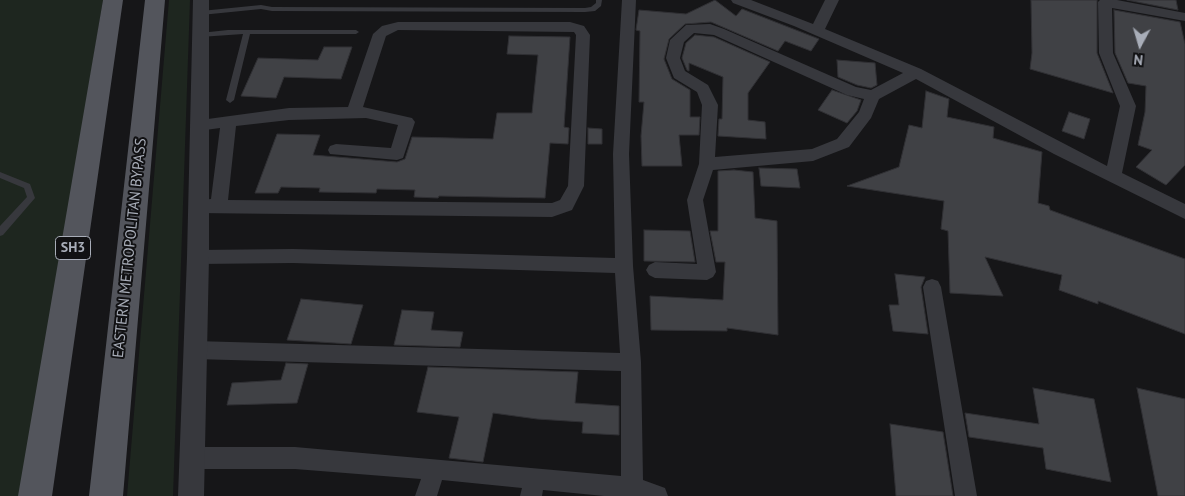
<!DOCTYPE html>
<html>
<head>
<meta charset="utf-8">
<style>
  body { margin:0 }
  #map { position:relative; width:1185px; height:496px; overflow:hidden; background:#161618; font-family:"PT Sans",sans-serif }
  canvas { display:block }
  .north { position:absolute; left:1115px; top:20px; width:50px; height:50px; -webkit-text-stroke:4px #111113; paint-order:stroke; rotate:186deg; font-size:14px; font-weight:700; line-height:20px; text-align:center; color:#a8adb8 }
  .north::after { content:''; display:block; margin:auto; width:18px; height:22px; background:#a8adb8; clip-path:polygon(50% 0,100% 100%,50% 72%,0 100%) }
</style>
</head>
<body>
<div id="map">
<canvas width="1185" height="496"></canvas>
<div class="north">N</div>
</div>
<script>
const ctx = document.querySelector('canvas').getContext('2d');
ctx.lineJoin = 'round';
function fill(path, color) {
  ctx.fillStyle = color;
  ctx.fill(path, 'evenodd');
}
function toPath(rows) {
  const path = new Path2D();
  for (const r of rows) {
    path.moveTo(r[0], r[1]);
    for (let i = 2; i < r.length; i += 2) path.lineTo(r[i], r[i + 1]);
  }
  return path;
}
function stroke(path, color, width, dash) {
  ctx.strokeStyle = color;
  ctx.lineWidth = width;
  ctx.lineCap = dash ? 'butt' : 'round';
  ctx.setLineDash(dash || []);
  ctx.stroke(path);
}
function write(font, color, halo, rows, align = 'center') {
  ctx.font = font + ' "PT Sans",sans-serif';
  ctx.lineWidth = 4;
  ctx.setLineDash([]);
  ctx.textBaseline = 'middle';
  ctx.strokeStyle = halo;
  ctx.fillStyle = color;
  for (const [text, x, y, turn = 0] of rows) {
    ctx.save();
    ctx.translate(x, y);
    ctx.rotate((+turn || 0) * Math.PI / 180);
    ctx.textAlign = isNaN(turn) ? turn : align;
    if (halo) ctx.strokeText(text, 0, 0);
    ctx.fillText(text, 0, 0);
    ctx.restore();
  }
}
fill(toPath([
  [0,0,103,0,22,496,0,496],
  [169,0,190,0,173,496,127,496]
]), '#1e261f');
const building = toPath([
  [715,0,736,16,742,9,819,39,811,51,785,41,778,51,711,22,685,24,669,39,664,59,672,79,690,90,690,117,700,117,699,135,679,135,682,166,642,166,641,136,644,102,639,102,640,31,636,30,639,10,686,14,715,0],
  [1031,0,1097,0,1097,53,1113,93,1030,69,1032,53,1031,0],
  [1127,0,1176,0,1178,10,1127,0],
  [1114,10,1180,22,1185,44,1185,165,1166,185,1136,167,1152,150,1138,145,1145,112,1146,86,1128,83,1115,53,1114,10],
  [695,35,714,37,770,62,748,93,748,120,765,122,766,139,718,136,719,119,722,119,723,77,689,63,689,71,687,70,682,58,686,43,695,35],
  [509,36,570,37,564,127,569,128,568,144,550,143,545,198,439,196,438,198,414,197,415,190,377,189,376,193,319,192,320,188,281,187,278,193,255,193,277,134,320,135,313,155,397,162,405,159,412,137,493,139,497,113,532,113,538,55,507,54,509,36],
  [324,47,352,47,341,79,284,77,276,98,241,96,258,58,318,60,324,47],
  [837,60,875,63,877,85,871,88,857,85,838,77,837,60],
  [832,90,861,100,857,111,847,123,818,110,832,90],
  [926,91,949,99,947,117,994,127,993,138,1042,152,1038,203,1049,206,1050,210,1185,259,1185,334,1098,301,1098,304,1059,290,1062,275,985,257,1003,296,950,293,948,231,941,229,944,201,847,186,899,167,909,125,922,128,926,91],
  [1069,112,1090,119,1084,139,1062,131,1069,112],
  [588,128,602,129,602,144,588,144,588,128],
  [759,168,797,169,800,188,761,186,759,168],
  [734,170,753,172,755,218,777,221,778,335,727,328,727,331,651,330,650,296,723,300,725,262,716,262,710,231,718,231,718,171,734,170],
  [644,230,690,231,695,262,644,261,644,230],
  [895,274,925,277,921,287,928,334,893,331,889,305,899,305,895,274],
  [301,299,363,305,351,344,287,340,301,299],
  [402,310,434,312,431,330,463,332,460,347,394,345,402,310],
  [286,363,308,364,297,403,227,405,232,383,281,380,286,363],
  [428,367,578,372,575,403,619,406,619,435,582,433,583,422,537,419,493,413,483,462,449,458,459,417,417,412,428,367],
  [1033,388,1094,399,1111,482,1046,469,1043,448,969,437,965,413,1039,424,1033,388],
  [1137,388,1185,399,1185,496,1158,496,1137,388],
  [890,424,943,432,953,496,896,496,890,424]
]);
fill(building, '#404145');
stroke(building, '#303034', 1);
fill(toPath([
  [596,0,602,0,601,6,595,11,585,12,272,11,261,9,201,15,198,13,201,11,261,5,272,7,585,8,591,7,596,3,596,0],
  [228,30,356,30,359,32,356,34,250,34,234,100,230,103,226,100,243,34,200,37,197,35,200,33,228,30],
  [0,172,30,184,35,198,3,235,0,236,0,226,27,197,24,188,0,178,0,172]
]), '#37383d');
fill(toPath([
  [622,0,636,0,629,154,633,266,641,362,643,480,665,488,668,496,604,496,543,490,542,496,520,496,522,488,442,480,437,496,415,496,421,479,295,469,192,469,185,465,181,458,185,451,192,447,295,447,621,476,621,371,195,359,188,356,185,350,188,344,195,341,620,353,615,273,293,263,198,264,192,262,189,257,192,252,198,250,293,249,615,258,613,154,622,0],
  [731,0,751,0,813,24,825,0,839,0,825,29,921,69,1107,166,1120,106,1099,53,1098,2,1100,0,1117,0,1185,13,1185,21,1112,8,1113,53,1136,106,1122,173,1185,204,1185,219,1054,154,916,79,879,99,871,118,849,147,813,161,713,170,703,200,716,272,713,277,707,280,655,278,649,275,646,270,649,265,655,262,697,264,687,200,699,164,702,105,697,92,674,78,666,58,670,40,686,25,710,24,724,29,856,87,871,90,903,73,794,26,733,3,731,0],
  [694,33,714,35,847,95,864,99,859,112,837,139,812,149,715,157,718,105,708,85,685,71,680,58,684,42,694,33],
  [398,22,570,22,584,26,590,35,584,186,572,210,552,217,197,213,191,211,189,206,191,201,211,199,220,128,198,131,193,129,190,125,193,121,289,108,348,107,373,34,382,26,398,22],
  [398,30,574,32,576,35,568,186,560,200,552,203,228,200,236,126,289,120,366,118,398,125,391,148,336,144,330,146,328,150,330,154,397,160,403,158,415,122,412,118,363,107,386,36,398,30],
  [932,279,938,281,941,287,977,496,955,496,923,287,926,281,932,279]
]), '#37383d');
fill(toPath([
  [193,0,209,0,209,257,204,496,178,496,187,257,193,0]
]), '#37383d');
fill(toPath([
  [103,0,123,0,52,496,18,496,103,0],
  [145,0,165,0,123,496,89,496,145,0]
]), '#53555c');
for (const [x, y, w] of [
  [73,248,35]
]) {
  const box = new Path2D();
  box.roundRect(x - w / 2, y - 11.5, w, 23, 4);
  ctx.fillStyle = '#111113';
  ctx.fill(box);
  stroke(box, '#a8adb8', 1);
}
write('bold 14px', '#a8adb8', null, [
  ["SH3",73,248]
]);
write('15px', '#a8adb8', '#111113', [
  ["EASTERN METROPOLITAN BYPASS",130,248,-84]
]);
</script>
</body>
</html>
